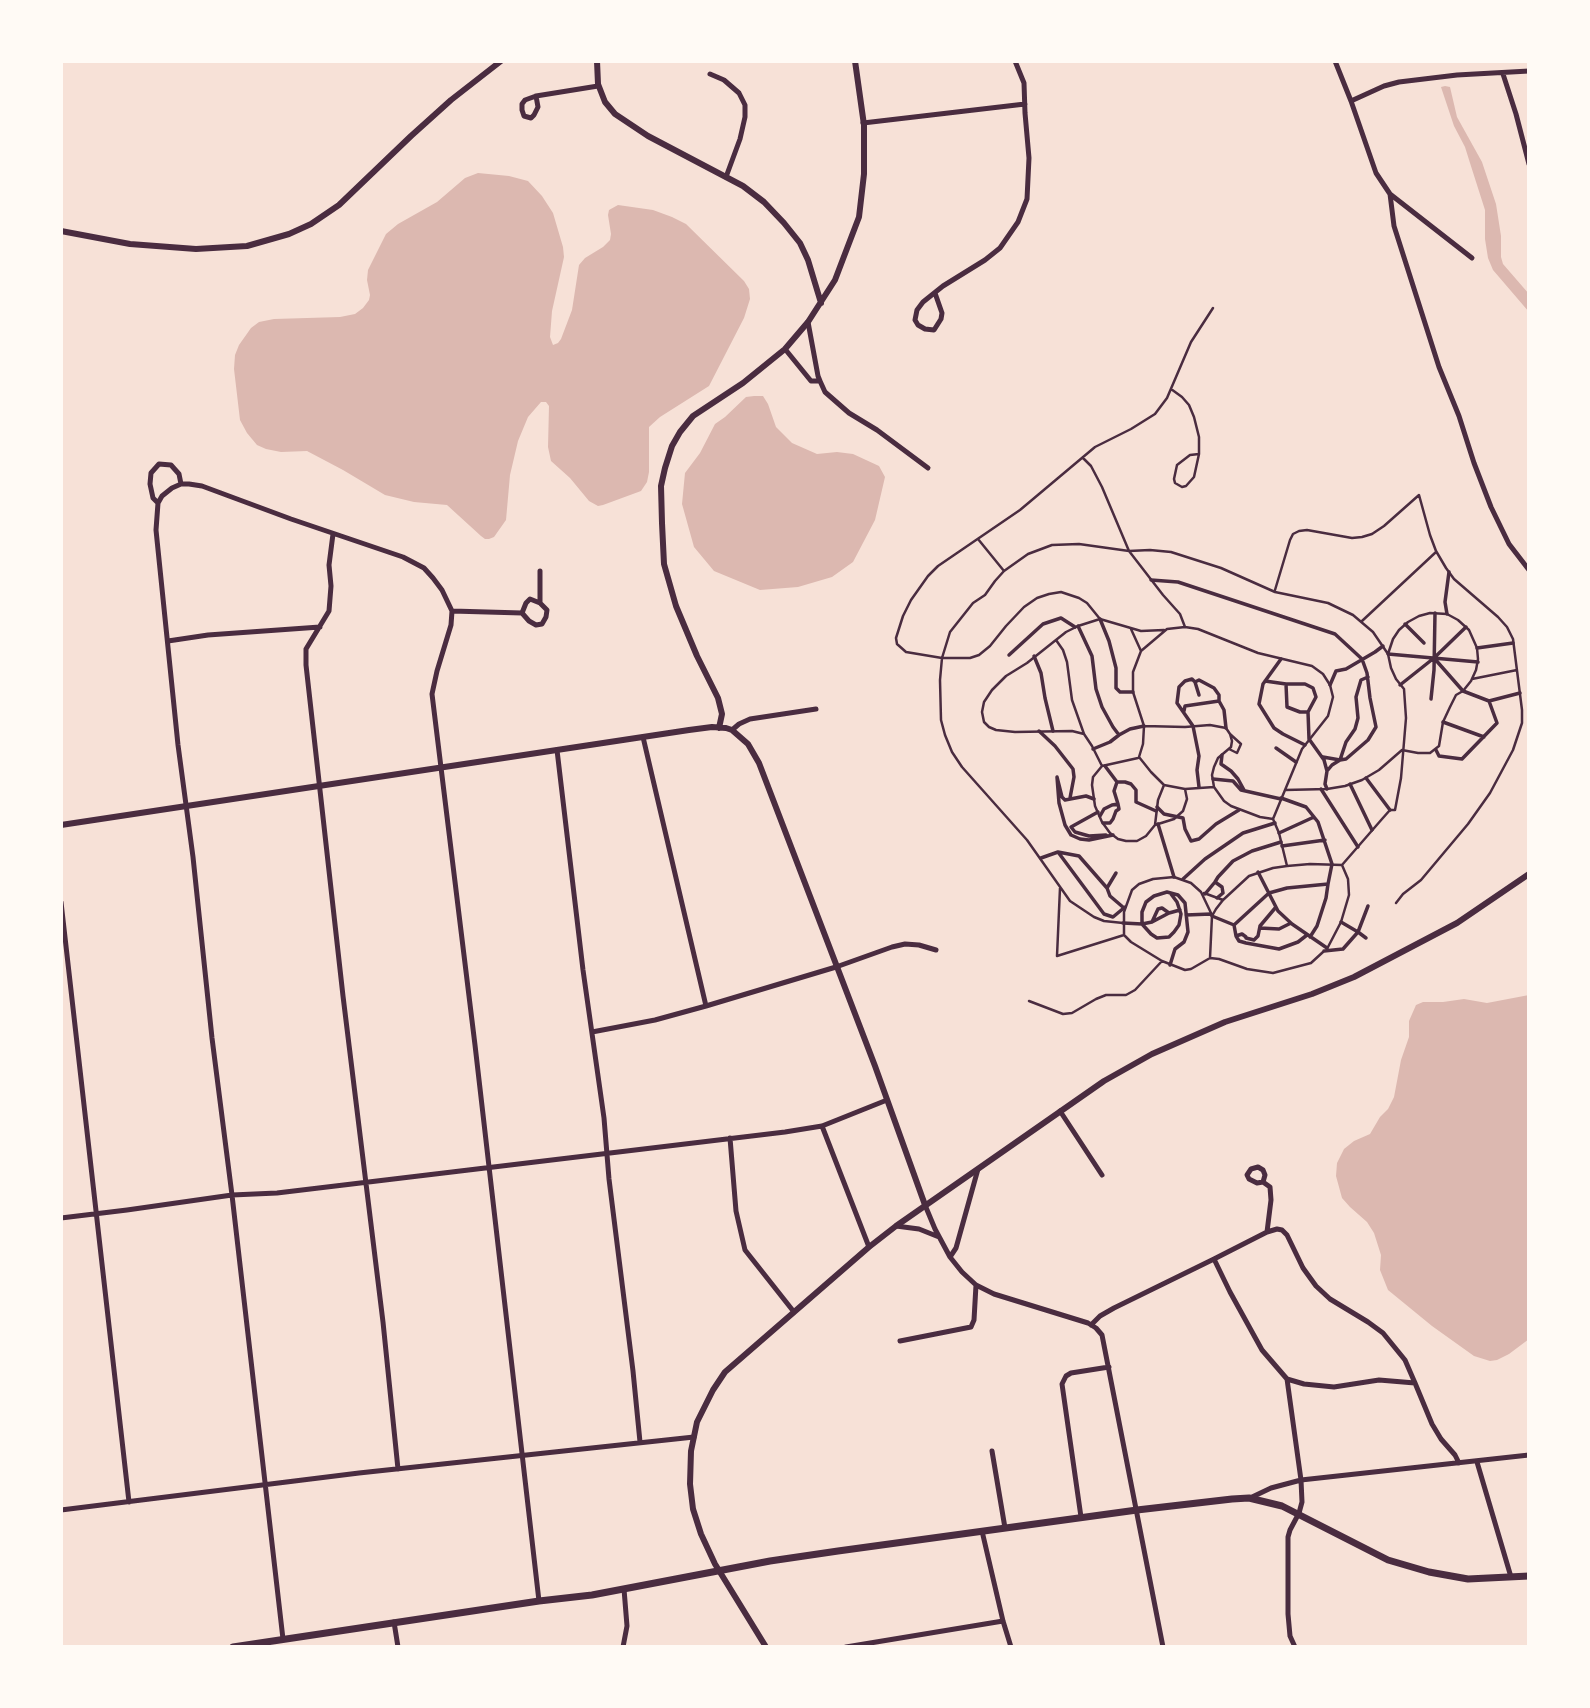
<!DOCTYPE html>
<html>
<head>
<meta charset="utf-8">
<style>
  body { margin:0 }
  #map { position:relative; width:1590px; height:1708px; overflow:hidden; background:#f7e1d7; font-family:"Fira Sans",sans-serif }
  canvas { display:block }
  .frame { position:absolute; inset:0; border:63px solid #fffaf5; pointer-events:none }
</style>
</head>
<body>
<div id="map">
<canvas width="1590" height="1708"></canvas>
<div class="frame"></div>
</div>
<script>
const ctx = document.querySelector('canvas').getContext('2d');
ctx.lineJoin = 'round';
function fill(path, color) {
  ctx.fillStyle = color;
  ctx.fill(path, 'evenodd');
}
function toPath(rows) {
  const path = new Path2D();
  for (const r of rows) {
    path.moveTo(r[0], r[1]);
    for (let i = 2; i < r.length; i += 2) path.lineTo(r[i], r[i + 1]);
  }
  return path;
}
function stroke(path, color, width, dash) {
  ctx.strokeStyle = color;
  ctx.lineWidth = width;
  ctx.lineCap = dash ? 'butt' : 'round';
  ctx.setLineDash(dash || []);
  ctx.stroke(path);
}
fill(toPath([
  [1445,86,1450,87,1457,117,1482,162,1496,204,1501,236,1501,257,1503,264,1529,294,1529,312,1493,270,1488,258,1485,239,1485,210,1470,163,1465,147,1454,126,1441,87],
  [478,173,509,176,528,181,542,196,553,213,563,247,564,257,552,311,550,337,553,345,558,343,561,339,572,310,579,265,585,258,603,247,610,240,611,234,608,215,609,210,618,205,653,210,672,217,686,224,744,281,749,289,750,299,744,318,709,386,660,417,649,427,649,472,647,482,641,491,603,505,598,506,589,501,570,478,551,461,548,447,549,406,546,402,541,402,528,417,518,441,510,475,506,520,494,537,489,539,485,539,481,536,447,505,414,502,385,495,343,470,307,451,281,452,266,449,257,445,247,433,240,420,234,369,235,355,239,345,251,328,259,322,274,319,340,317,355,314,363,308,369,300,370,295,367,280,368,270,386,234,398,224,437,202,465,178],
  [754,396,763,396,768,404,776,427,792,443,817,454,837,452,853,454,879,466,885,477,875,520,853,562,832,577,798,587,760,590,714,571,694,547,682,504,685,473,700,453,715,424,725,417,746,397],
  [1529,995,1529,1339,1509,1354,1497,1360,1490,1361,1474,1356,1432,1326,1388,1290,1380,1270,1381,1255,1374,1233,1367,1222,1350,1207,1342,1198,1336,1176,1337,1163,1344,1149,1354,1141,1370,1134,1380,1117,1388,1109,1394,1097,1401,1060,1409,1037,1409,1021,1416,1005,1423,1002,1443,1002,1464,999,1487,1003]
]), '#dcb8b0');
stroke(toPath([
  [1171,389,1182,397,1189,405,1194,417,1199,437,1199,454,1194,477,1186,486,1182,487,1175,483,1174,479,1177,465,1190,455,1199,454],
  [1083,458,1091,466,1102,487,1129,551,1163,595,1180,614,1185,627],
  [978,539,1004,571],
  [1275,590,1290,540,1293,534,1299,531,1307,530,1352,538,1362,537,1372,534,1384,526,1419,495,1430,535,1436,551,1446,568,1454,579,1498,617,1507,627,1513,639,1522,710,1522,723,1513,750,1490,793,1468,824,1421,880,1403,894,1396,903],
  [1100,619,1087,603,1079,598,1061,592,1049,594,1037,598,1024,607,1006,626,990,646,979,655,970,658,942,658,906,652,897,644,896,638,903,616,911,600,928,576,938,566,1020,510,1095,447,1131,429,1155,414,1167,398,1191,342,1213,308],
  [1362,621,1436,552],
  [1131,629,1141,651],
  [1056,640,1063,650,1067,662,1072,700,1084,734,1092,746,1102,766],
  [1388,654,1393,639,1399,630,1408,622,1419,616,1430,613,1447,614,1458,620,1469,630,1477,648,1478,659,1476,670,1471,681,1463,691,1456,695,1450,707,1443,722,1439,746,1430,753,1418,753,1402,750],
  [1472,679,1517,670],
  [1144,726,1185,727,1210,725,1226,728,1230,734,1232,741,1231,747,1218,758,1214,767,1212,775,1214,787,1224,801,1231,806,1260,817,1273,819],
  [1084,734,1072,731,1015,732,996,730,989,727,984,722,982,712,984,702,992,690,1006,676,1027,663,1066,632,1078,626,1100,619,1141,631,1164,630],
  [1229,749,1237,753,1241,744,1230,734],
  [1139,757,1143,744,1144,726,1133,692,1133,672,1141,651,1167,629,1185,627,1198,629,1258,653,1312,666,1323,674,1330,685,1333,697,1328,716,1302,749,1273,819,1279,833,1287,866],
  [1139,757,1151,772,1164,785,1185,789,1214,787],
  [1138,758,1102,766,1093,777,1092,785,1095,806,1102,822,1110,833,1118,839,1126,841,1137,841,1146,836,1155,825],
  [1164,785,1158,800,1155,825,1174,819,1183,811,1187,799,1185,789],
  [1285,790,1327,789,1345,786,1362,780,1379,770,1402,750],
  [1060,888,1057,956,1124,935],
  [1204,893,1223,900],
  [1123,923,1104,921,1094,917,1070,901,1027,840,962,767,952,752,945,735,941,720,940,680,942,658,950,632,973,603,985,595,995,581,1004,571,1028,554,1052,545,1079,544,1129,551,1150,550,1171,552,1221,568,1275,592,1328,603,1353,615,1373,632,1388,654,1391,668,1396,679,1404,689,1406,718,1401,778,1395,810,1390,810,1382,819,1342,865],
  [1124,935,1131,942,1162,961,1185,970,1191,969,1210,958,1219,959,1247,969,1273,973,1311,963,1323,952],
  [1124,935,1124,912,1132,890,1139,884,1153,879,1174,877,1191,883,1201,892,1211,913],
  [1328,947,1341,922,1349,895,1348,879,1342,865],
  [1210,958,1212,916,1216,909,1223,900,1249,876,1273,868,1287,866,1310,864,1342,865],
  [1029,1001,1063,1014,1072,1013,1096,999,1106,995,1126,995,1135,990,1162,961]
]), '#4a2c40', 2.5);
stroke(toPath([
  [1151,580,1178,582,1335,634,1362,659,1367,673,1370,698,1376,727,1368,740,1346,759,1340,760,1332,765,1327,771,1325,784,1327,789],
  [1447,614,1445,602,1449,572],
  [1100,619,1109,641,1116,668,1116,688,1120,692,1133,692],
  [1405,624,1424,643],
  [1078,626,1092,656,1096,689,1102,707,1113,727,1119,735,1130,729,1144,726],
  [1477,648,1513,643],
  [1388,654,1478,662],
  [1009,655,1043,624,1061,618,1075,627],
  [1034,656,1041,673,1045,698,1053,731],
  [1434,658,1463,691,1489,701,1497,723,1462,759,1439,756,1436,750],
  [1281,659,1263,684,1259,704,1274,728,1283,734,1305,745],
  [1265,681,1286,684,1287,707,1300,712,1308,712,1309,739,1324,760,1327,771],
  [1195,682,1199,695],
  [1286,684,1305,684,1313,688,1316,697,1308,712],
  [1330,685,1336,671,1346,669,1375,652,1383,646],
  [1400,685,1434,658,1466,627],
  [1431,699,1434,670,1435,613],
  [1489,701,1520,693],
  [1184,711,1185,706,1219,701],
  [1443,722,1484,737],
  [1039,731,1055,746,1073,769,1074,777,1070,798],
  [1276,748,1296,762],
  [1093,749,1110,742,1119,735],
  [1222,755,1221,764,1231,771,1238,779,1244,790],
  [1323,757,1340,760,1346,742,1355,729,1358,718,1356,697,1361,680,1368,677],
  [1105,766,1117,782,1114,791,1118,804],
  [1366,778,1390,810],
  [1213,779,1233,781,1241,790,1281,799],
  [1117,782,1125,782,1131,784,1136,790,1136,802,1156,811],
  [1350,784,1372,830],
  [1199,787,1197,770,1199,756,1193,726,1177,703,1179,687,1185,681,1192,679,1195,682,1199,680,1214,688,1219,695,1219,701,1224,710,1226,728],
  [1321,789,1358,847],
  [1094,799,1086,796,1065,800,1062,797,1057,777,1059,803,1065,825,1071,835,1080,839,1089,840,1113,835],
  [1157,807,1164,814,1183,818,1185,829,1191,841,1199,839,1216,824,1239,810],
  [1098,812,1071,827,1075,832,1089,836,1106,835],
  [1100,816,1104,809,1112,805,1118,804,1119,809,1116,811,1113,819,1110,823,1103,823],
  [1158,824,1174,877],
  [1279,833,1314,817],
  [1282,846,1325,840],
  [1058,852,1079,856,1107,888],
  [1041,858,1058,852,1104,914,1113,917,1125,907],
  [1258,872,1278,911,1292,924,1327,948],
  [1116,873,1107,888,1110,896,1124,908],
  [1183,879,1205,859,1243,833,1275,823],
  [1205,894,1215,882],
  [1217,898,1223,893,1222,887,1215,882,1218,877,1233,861,1252,851,1281,842],
  [1186,915,1211,914],
  [1212,916,1234,925,1269,893,1287,888,1328,884,1332,864,1318,822,1306,807,1281,798],
  [1152,922,1169,913],
  [1341,922,1358,932,1368,906],
  [1123,923,1142,924],
  [1142,924,1151,934,1157,938,1169,937,1174,932,1179,925,1181,914,1177,902,1171,894],
  [1234,925,1236,936,1242,934,1246,937],
  [1260,928,1279,929,1291,923],
  [1236,936,1239,941,1246,943,1279,949,1298,942,1307,935],
  [1310,937,1317,926,1326,898,1328,884],
  [1246,938,1254,940,1258,936,1260,926,1276,907],
  [1324,951,1343,949,1358,932,1366,938],
  [1170,965,1175,949,1184,942,1188,932,1185,903,1178,895,1167,892,1154,896,1146,902,1142,912,1142,924,1152,922,1158,909,1162,908,1169,913,1180,910]
]), '#4a2c40', 3.5);
stroke(toPath([
  [1335,61,1351,101,1376,173,1390,194,1394,226,1439,367,1459,416,1474,463,1491,507,1509,544,1529,570],
  [710,74,724,80,739,93,745,105,745,117,740,139,726,177],
  [1503,74,1516,114,1529,164],
  [536,96,525,100,522,104,522,110,524,116,531,118,534,115,538,107,536,96,598,86],
  [1351,101,1384,86,1399,82,1457,75,1529,71],
  [863,123,1025,104],
  [1390,194,1472,258],
  [935,293,942,313,941,319,934,330,925,329,918,325,915,320,917,310,923,302,943,286,985,260,1000,248,1018,222,1027,199,1029,158,1025,113,1024,83,1015,61],
  [808,322,818,376,820,381],
  [785,349,811,381,820,381,825,392,849,413,877,430,928,468],
  [158,503,153,498,150,484,151,473,159,464,171,465,179,474,181,484],
  [333,534,329,565,331,586,329,611,306,649,306,665,343,996,383,1322,398,1469],
  [452,611,451,625,437,671,432,694,475,1045,539,1601],
  [522,613,529,621,536,625,542,624,546,617,547,610,540,603],
  [168,641,208,635,320,627],
  [732,730,739,724,750,719,816,709],
  [643,737,706,1006],
  [557,750,583,970,604,1118,609,1179,633,1371,640,1442],
  [61,902,129,1502],
  [592,1032,655,1020,706,1006,836,967,892,947,905,944,919,945,936,950],
  [1060,1111,1102,1175],
  [822,1126,869,1247],
  [730,1138,736,1211,745,1250,794,1312],
  [1263,1182,1257,1183,1249,1179,1247,1175,1251,1169,1258,1167,1263,1170,1265,1175,1263,1182,1270,1187,1271,1200,1267,1232],
  [925,1205,935,1229,950,1257,962,1272,976,1285,994,1294,1088,1323,1096,1328,1102,1335,1163,1647],
  [61,1218,127,1210,232,1195,277,1193,785,1132,822,1126,887,1100],
  [896,1226,919,1229,939,1237],
  [950,1257,956,1248,978,1169],
  [1214,1259,1267,1232,1277,1229,1282,1230,1287,1235,1303,1268,1316,1286,1330,1299,1368,1322,1383,1333,1405,1360,1415,1383],
  [1091,1325,1100,1316,1114,1308,1214,1259,1230,1292,1262,1350,1287,1379,1301,1480,1302,1502,1299,1513,1290,1530,1288,1537,1288,1614,1290,1636,1295,1647],
  [900,1341,971,1327,974,1320,976,1285],
  [1287,1379,1304,1384,1334,1387,1379,1380,1415,1383,1432,1424,1441,1439,1455,1455,1459,1463],
  [992,1451,1005,1528],
  [1477,1462,1511,1577],
  [1250,1498,1271,1488,1301,1480,1529,1455],
  [61,1510,359,1473,694,1437],
  [1081,1517,1062,1384,1066,1376,1071,1373,1109,1367],
  [982,1531,1003,1621,1011,1647],
  [394,1622,398,1647],
  [283,1639,232,1195,212,1038,193,857,178,745,156,530,158,503,162,496,172,488,181,484,189,484,202,486,291,519,403,557,424,568,433,578,442,590,452,611,522,613,526,603,530,599,540,603,540,571],
  [623,1647,627,1626,624,1589],
  [846,1647,1003,1621]
]), '#4a2c40', 5);
stroke(toPath([
  [597,61,598,84,605,102,615,114,648,136,743,186,764,202,784,223,800,243,808,260,821,303],
  [61,231,130,244,196,249,247,246,289,234,311,224,339,205,411,136,451,100,501,61],
  [719,728,722,714,718,698,697,656,676,606,664,564,662,523,661,486,665,468,672,446,680,432,693,416,743,383,785,349,808,322,835,280,859,217,864,174,864,125,855,61],
  [61,825,689,730,712,727,726,728,732,730,748,744,759,763,875,1066,925,1205],
  [766,1647,715,1564,701,1534,693,1509,690,1484,691,1451,697,1422,713,1390,725,1372,869,1247,896,1226,1104,1081,1152,1054,1225,1022,1312,994,1354,977,1457,923,1529,874]
]), '#4a2c40', 6);
stroke(toPath([
  [233,1647,539,1601,592,1595,770,1561,838,1551,1137,1510,1232,1499,1249,1498,1282,1506,1388,1560,1429,1572,1468,1579,1529,1576]
]), '#4a2c40', 7);
</script>
</body>
</html>
